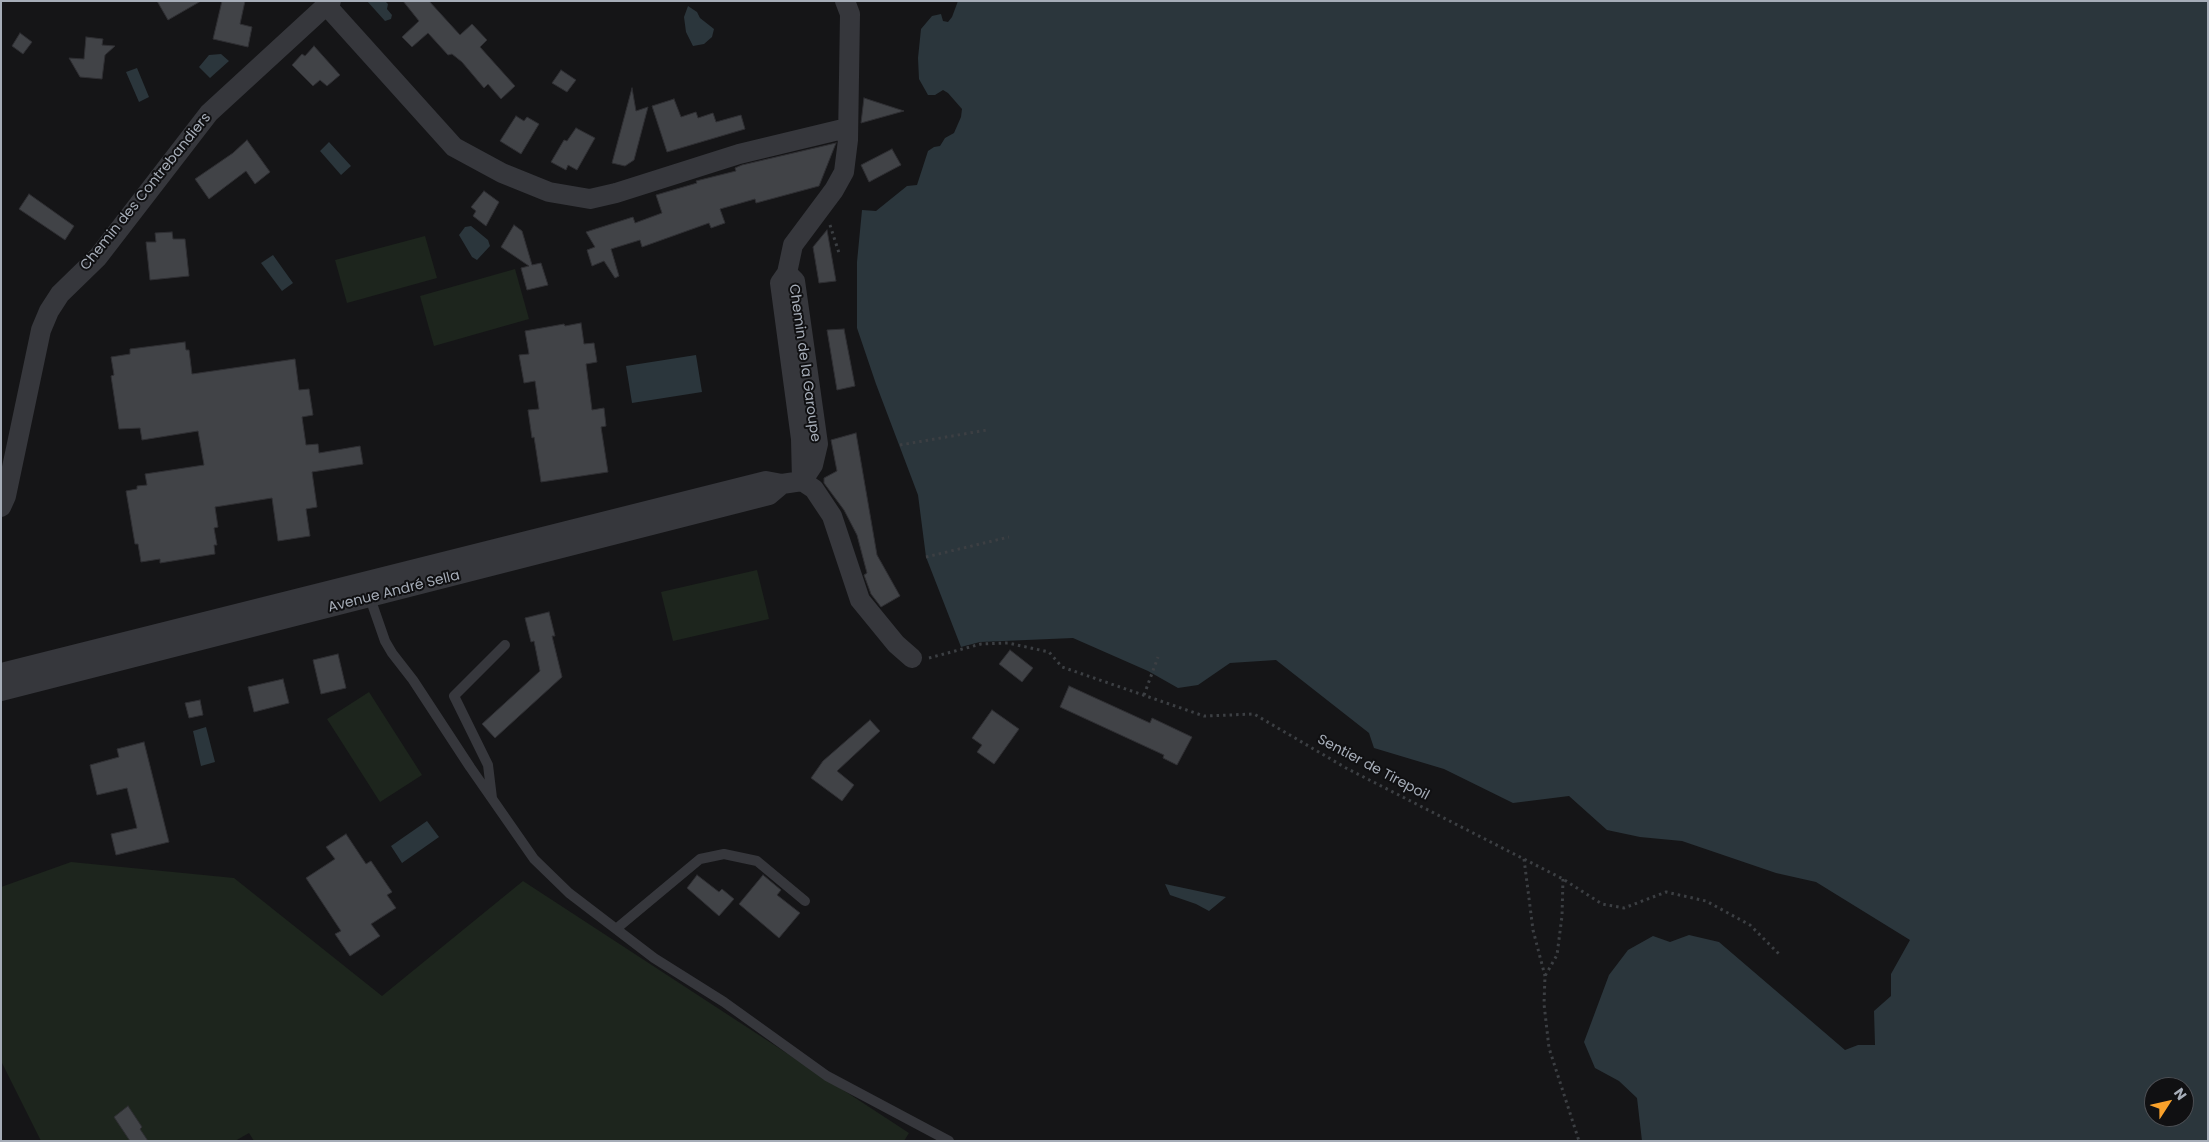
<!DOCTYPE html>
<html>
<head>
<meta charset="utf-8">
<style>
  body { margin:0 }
  #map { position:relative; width:2209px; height:1142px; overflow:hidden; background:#151517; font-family:Poppins,sans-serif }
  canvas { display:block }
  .frame { position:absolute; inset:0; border:2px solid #a6adb8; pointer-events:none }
  .north { position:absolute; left:2144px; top:1077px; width:50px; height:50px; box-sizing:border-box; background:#101012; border:1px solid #4c4f54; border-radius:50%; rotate:55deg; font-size:14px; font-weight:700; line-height:20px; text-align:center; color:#a6adb8 }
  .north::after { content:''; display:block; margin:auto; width:18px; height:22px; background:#f9a12b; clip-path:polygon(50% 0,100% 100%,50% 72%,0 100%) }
</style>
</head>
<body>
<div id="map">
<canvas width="2209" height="1142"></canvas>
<div class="frame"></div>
<div class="north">N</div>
</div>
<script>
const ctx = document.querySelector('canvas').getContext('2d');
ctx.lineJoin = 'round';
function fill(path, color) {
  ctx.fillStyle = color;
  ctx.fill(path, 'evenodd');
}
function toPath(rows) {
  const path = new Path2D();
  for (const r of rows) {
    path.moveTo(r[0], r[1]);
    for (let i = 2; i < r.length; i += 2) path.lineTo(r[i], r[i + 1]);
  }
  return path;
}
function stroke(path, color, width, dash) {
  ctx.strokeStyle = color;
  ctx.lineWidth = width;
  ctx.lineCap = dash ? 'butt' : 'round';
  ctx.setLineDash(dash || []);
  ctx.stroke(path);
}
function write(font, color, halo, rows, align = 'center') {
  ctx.font = font + ' Poppins,sans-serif';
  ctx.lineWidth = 4;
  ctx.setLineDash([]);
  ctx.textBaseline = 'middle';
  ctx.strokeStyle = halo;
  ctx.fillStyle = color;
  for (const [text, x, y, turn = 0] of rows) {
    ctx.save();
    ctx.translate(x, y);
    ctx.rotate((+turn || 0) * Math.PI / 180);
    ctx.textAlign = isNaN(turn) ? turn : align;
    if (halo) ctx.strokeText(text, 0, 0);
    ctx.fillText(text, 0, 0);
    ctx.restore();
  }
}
fill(toPath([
  [425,236,437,278,347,303,335,260],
  [515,269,529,319,434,346,420,296],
  [757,570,769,619,673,641,661,592],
  [369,692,422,775,380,802,327,719],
  [71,862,234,878,382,996,523,881,909,1133,904,1141,254,1141,249,1133,235,1141,41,1141,1,1061,1,887]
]), '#1d251d');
fill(toPath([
  [367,1,385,1,388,4,387,9,392,15,391,19,385,21],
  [958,1,2208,1,2208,1141,1642,1141,1637,1098,1619,1081,1595,1068,1584,1042,1609,975,1628,950,1653,936,1670,942,1689,935,1719,942,1845,1050,1858,1045,1875,1045,1874,1011,1891,996,1891,974,1910,940,1816,882,1776,873,1682,841,1640,837,1607,830,1569,796,1513,803,1444,769,1374,748,1369,733,1276,660,1230,663,1198,685,1178,688,1148,671,1073,638,980,642,961,647,926,557,918,495,876,384,857,328,857,262,862,210,876,211,907,186,917,185,928,151,934,147,940,146,945,138,954,133,961,117,962,109,948,93,943,90,935,95,928,95,919,79,918,58,921,29,932,16,941,14,943,21,948,22,952,17],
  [2154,1087,2184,1087,2184,1117,2154,1117],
  [688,6,697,12,700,18,714,29,712,37,704,44,693,46,686,32,684,17],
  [221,54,229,61,210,78,199,67,209,55],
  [137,68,149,97,139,102,126,72],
  [329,142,351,166,341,175,320,151],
  [471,226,488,240,490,246,477,260,472,257,459,235,465,227],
  [273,255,293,283,282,291,261,263],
  [696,355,702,392,632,403,626,366],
  [206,727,215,762,201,766,193,731],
  [427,821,439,837,402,863,391,846],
  [1165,884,1226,897,1209,911,1196,904,1170,895]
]), '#2b363c');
const building = toPath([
  [157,1,201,1,168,20,157,1],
  [222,1,245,1,240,24,252,27,248,47,213,39,222,1],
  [403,1,429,1,460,35,472,24,487,40,480,47,515,86,501,99,488,84,484,88,462,62,452,54,448,55,428,33,412,47,402,37,419,21,403,1],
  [20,33,32,42,23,54,12,46,20,33],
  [86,37,103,39,102,45,115,46,105,55,102,79,80,77,69,58,84,59,86,37],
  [314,46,340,75,327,86,320,80,313,86,292,65,302,54,305,56,314,46],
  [561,70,576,80,567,92,552,83,561,70],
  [632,88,636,111,648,107,634,160,625,166,612,163,632,88],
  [864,98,904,111,861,123,864,98],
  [674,99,681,117,696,112,698,118,713,113,716,122,741,115,745,129,667,152,652,106,674,99],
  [516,116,524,121,527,117,539,124,521,154,500,141,516,116],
  [576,128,595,138,577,170,568,165,566,170,551,162,564,140,567,141,576,128],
  [247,140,270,172,255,184,246,171,209,199,195,179,233,153,247,140],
  [836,143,819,186,756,203,755,199,720,209,725,223,711,228,709,223,642,247,640,240,611,249,619,276,615,278,604,261,592,266,587,250,595,247,586,232,633,217,635,223,662,213,656,195,697,183,696,181,736,171,735,168,742,165,836,143],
  [892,149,901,165,869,182,861,165,892,149],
  [484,191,499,202,486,226,473,216,476,211,471,207,484,191],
  [29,194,74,226,65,240,19,209,29,194],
  [514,225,522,231,532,265,541,263,548,285,527,290,521,268,529,266,501,247,514,225],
  [827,230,836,281,819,283,813,247,827,230],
  [172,232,173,239,185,239,189,276,150,280,146,242,156,242,155,233,172,232],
  [581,323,584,344,594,343,597,362,586,364,592,410,604,408,606,426,601,427,608,472,541,482,534,437,532,438,528,410,539,409,535,381,524,383,519,355,529,354,525,331,564,324,565,326,581,323],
  [844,329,855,386,837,390,827,330,844,329],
  [185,342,186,350,189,350,192,374,295,359,299,390,309,389,313,415,302,417,306,445,318,444,319,453,360,446,363,464,312,472,317,507,306,509,310,536,278,541,272,498,215,507,218,527,214,528,217,545,214,545,215,554,160,563,160,559,141,562,138,544,135,544,126,491,137,489,137,486,147,485,145,474,204,465,198,431,142,440,140,428,119,429,111,376,114,375,111,357,130,354,130,349,185,342],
  [856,433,877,555,900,596,881,607,871,594,864,575,867,573,857,535,844,510,824,483,824,478,837,471,831,440,856,433],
  [549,612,555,636,552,636,562,677,495,738,482,724,540,671,534,641,531,642,525,618,549,612],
  [1010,650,1033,668,1022,682,999,664,1010,650],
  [338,654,346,688,321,694,313,660,338,654],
  [283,679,289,703,254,712,248,687,283,679],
  [1069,686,1150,723,1152,718,1192,737,1177,765,1163,758,1164,755,1060,707,1069,686],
  [200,700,203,715,189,718,185,703,200,700],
  [992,710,1019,729,994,764,977,752,982,745,972,738,992,710],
  [870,720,880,731,837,771,854,785,842,801,811,778,823,761,870,720],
  [144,742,169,842,116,855,111,834,137,828,127,788,97,795,90,765,119,757,117,749,144,742],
  [346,834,366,864,371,861,392,892,387,895,396,908,371,924,380,936,350,956,335,934,341,931,306,878,335,859,326,847,346,834],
  [697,875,719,892,722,889,734,899,719,916,687,888,697,875],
  [763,875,781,890,777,895,800,913,779,938,739,904,763,875],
  [128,1106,142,1127,140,1129,148,1141,130,1141,114,1117,128,1106]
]);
fill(building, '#414347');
stroke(building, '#2f2f33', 1);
stroke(toPath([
  [830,225,839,253],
  [900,445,987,430],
  [926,557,1009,537],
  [929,658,981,644,1008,643,1049,652,1062,667,1204,716,1254,714,1346,768,1563,879,1602,904,1624,908,1666,892,1706,901,1750,925,1781,956],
  [1144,695,1158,657],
  [1524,859,1533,930,1545,976],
  [1563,879,1562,916,1557,955,1545,976,1544,1004,1549,1048,1579,1141]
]), '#3c3f43', 3, [2.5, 4]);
stroke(toPath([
  [369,595,385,641,392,653,413,680,470,767,534,859,569,893,654,958,724,1002,827,1076,949,1141],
  [492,798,488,765,454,696,505,645],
  [616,929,700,859,724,854,757,861,805,901]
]), '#36373c', 10);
stroke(toPath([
  [845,1,850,14,848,140,844,172,834,190,793,245,787,273,780,283,801,439,802,481,814,489,832,516,860,600,896,644,912,658],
  [327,6,454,147,502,173,549,192,590,199,616,193,739,154,847,128],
  [787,273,795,281,818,444,813,465,803,480],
  [1,507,6,496,41,330,49,311,60,294,98,257,209,113,331,1],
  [1,673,766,481,782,484,802,481],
  [1,691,769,495,782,484]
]), '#36373c', 20);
write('14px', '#a6adb8', '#101012', [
  ["Chemin des Contrebandiers",146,192,-51],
  ["Chemin de la Garoupe",804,363,82],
  ["Avenue André Sella",394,592,-14],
  ["Sentier de Tirepoil",1373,768,28]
]);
</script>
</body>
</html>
